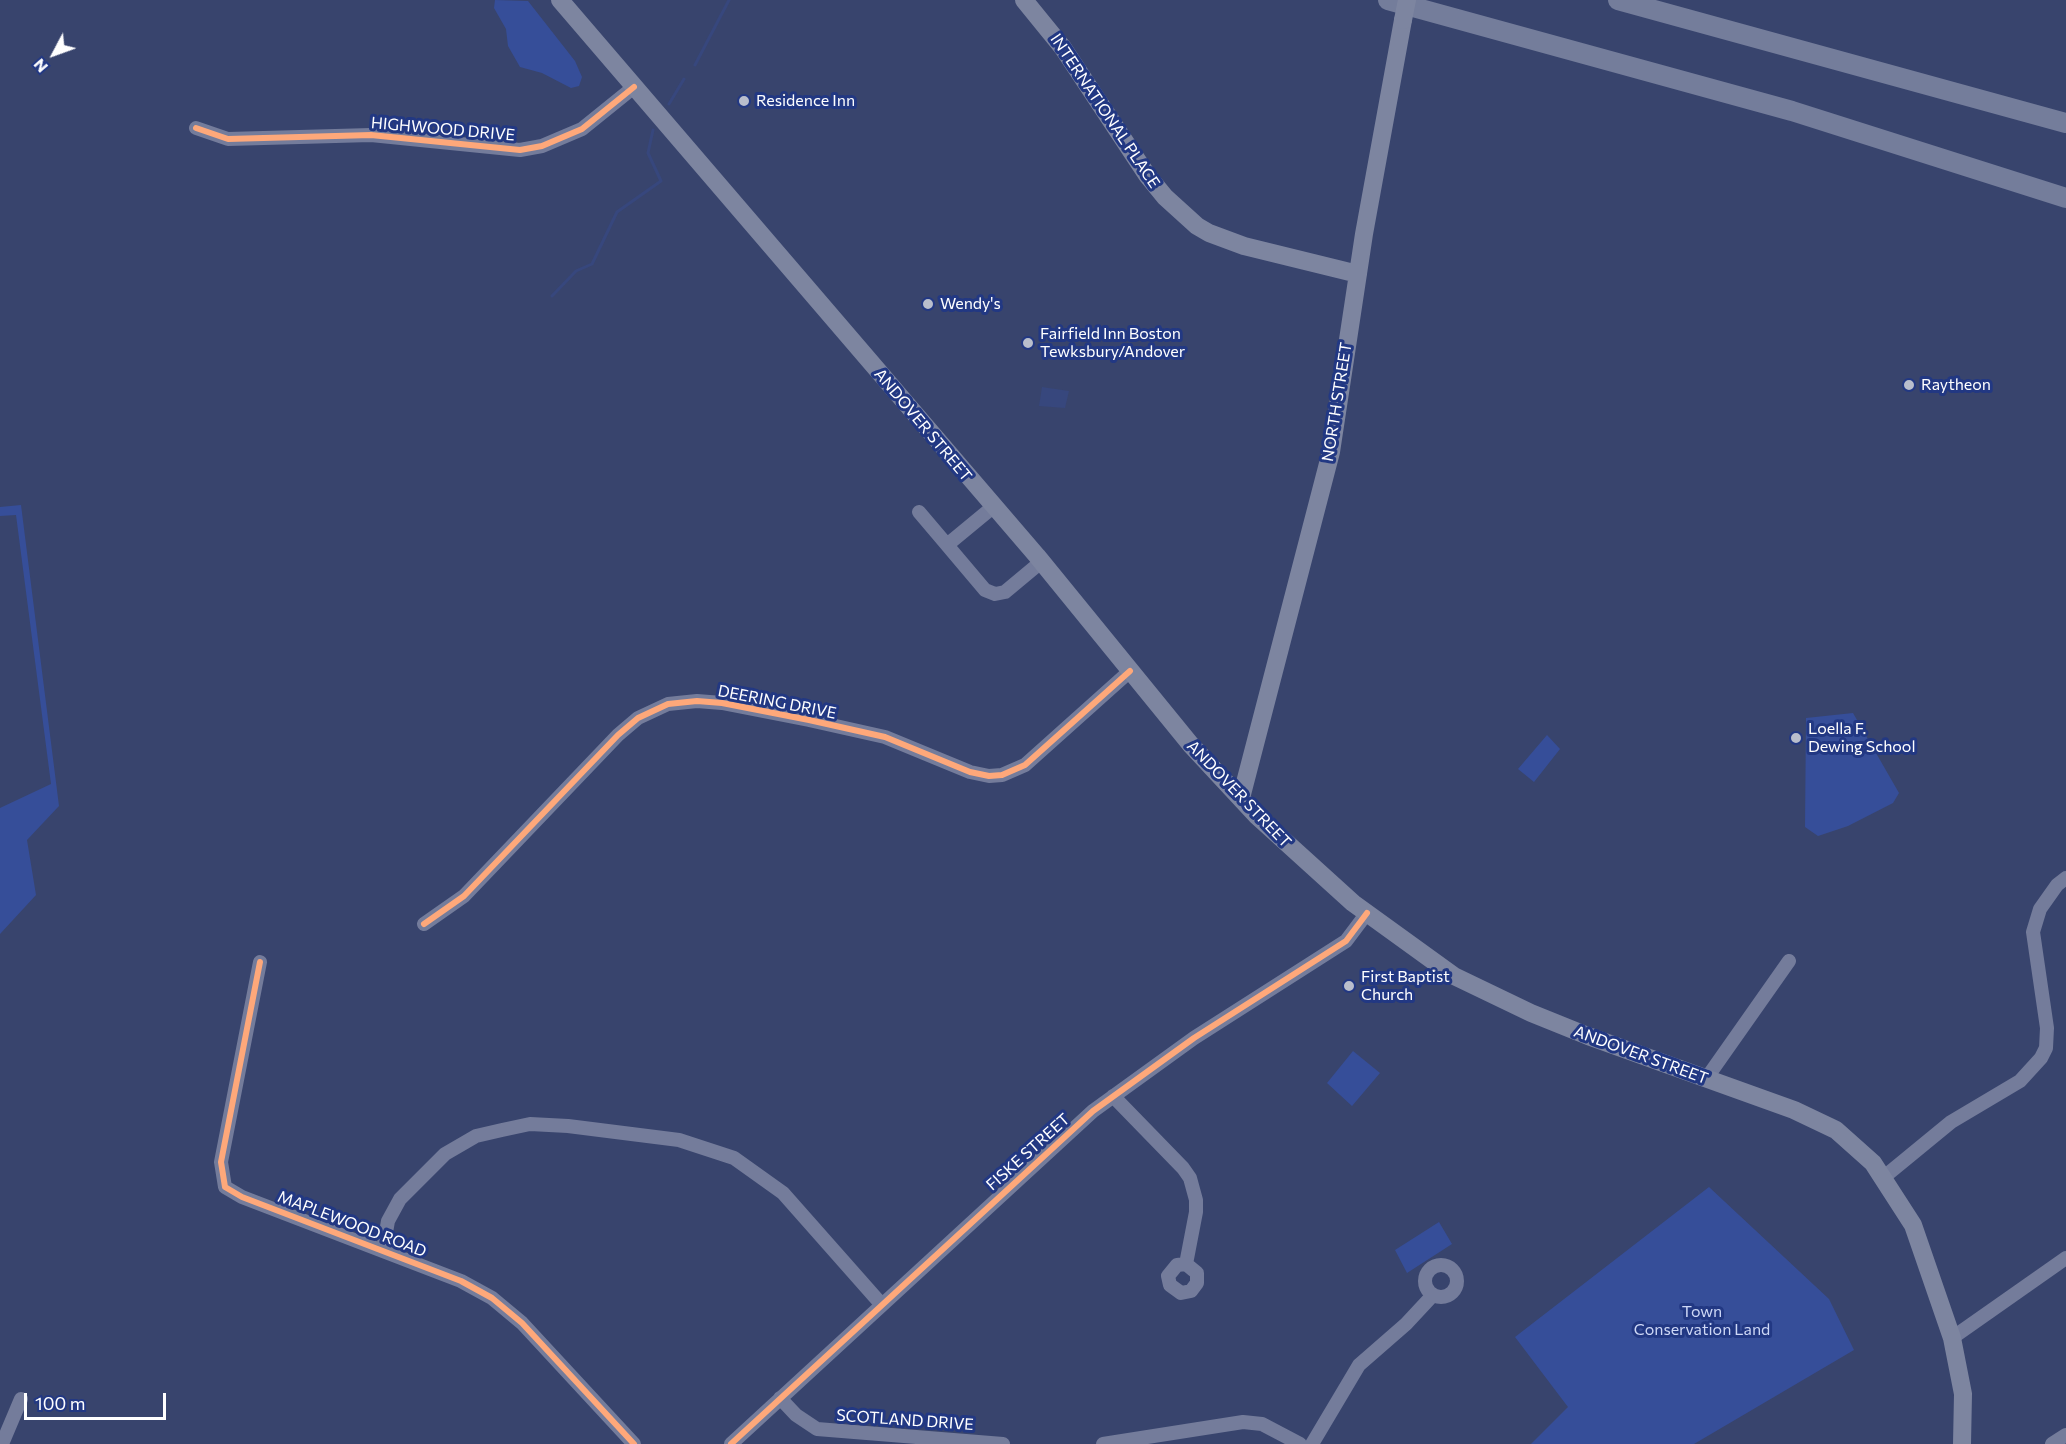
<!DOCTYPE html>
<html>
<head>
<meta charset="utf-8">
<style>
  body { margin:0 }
  #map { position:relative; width:2066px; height:1444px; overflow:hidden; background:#38446d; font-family:Commissioner,sans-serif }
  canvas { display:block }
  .north { position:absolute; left:24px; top:24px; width:60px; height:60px; -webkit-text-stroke:4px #223883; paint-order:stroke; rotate:229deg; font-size:16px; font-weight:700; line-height:24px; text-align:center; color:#fff }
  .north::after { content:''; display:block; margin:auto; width:21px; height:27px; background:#fff; clip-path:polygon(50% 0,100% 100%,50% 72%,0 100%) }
  .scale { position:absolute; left:24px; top:1393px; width:142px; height:27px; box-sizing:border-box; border:3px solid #fff; border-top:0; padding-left:8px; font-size:18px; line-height:21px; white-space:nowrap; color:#fff; -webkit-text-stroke:4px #223883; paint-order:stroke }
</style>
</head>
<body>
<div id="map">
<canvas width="2066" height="1444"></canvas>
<div class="north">N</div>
<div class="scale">100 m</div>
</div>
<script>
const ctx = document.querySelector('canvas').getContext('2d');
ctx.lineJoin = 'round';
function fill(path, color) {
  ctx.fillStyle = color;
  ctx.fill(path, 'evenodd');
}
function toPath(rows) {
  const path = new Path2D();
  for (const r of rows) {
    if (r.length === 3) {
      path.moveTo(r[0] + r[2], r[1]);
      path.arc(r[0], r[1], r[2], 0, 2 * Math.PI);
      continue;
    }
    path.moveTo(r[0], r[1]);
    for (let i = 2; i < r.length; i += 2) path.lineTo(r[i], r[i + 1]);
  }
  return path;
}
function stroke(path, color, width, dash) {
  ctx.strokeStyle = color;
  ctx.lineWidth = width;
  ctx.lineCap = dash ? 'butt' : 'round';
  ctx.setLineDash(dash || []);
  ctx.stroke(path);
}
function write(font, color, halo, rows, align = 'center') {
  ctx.font = font + ' Commissioner,sans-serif';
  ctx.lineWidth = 6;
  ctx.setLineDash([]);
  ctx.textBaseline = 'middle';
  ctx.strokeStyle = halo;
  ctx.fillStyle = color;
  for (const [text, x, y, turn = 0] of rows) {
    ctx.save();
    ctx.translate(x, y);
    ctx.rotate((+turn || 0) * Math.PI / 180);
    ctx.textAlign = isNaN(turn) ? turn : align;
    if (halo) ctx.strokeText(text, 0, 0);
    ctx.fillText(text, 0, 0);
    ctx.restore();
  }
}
fill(toPath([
  [495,0,528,1,575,61,582,77,579,86,571,88,542,73,520,67,508,46,506,29,494,8],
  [21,505,59,806,27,840,36,895,0,934,0,808,51,784,16,515,0,516,0,507],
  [1853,713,1899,793,1893,803,1848,826,1818,836,1805,827,1806,718],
  [1547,735,1560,749,1534,782,1518,769],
  [1353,1051,1380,1073,1352,1106,1327,1083],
  [1709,1187,1829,1299,1854,1350,1694,1444,1531,1444,1568,1407,1515,1337],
  [1439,1222,1452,1244,1407,1273,1395,1250]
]), '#364e99');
fill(toPath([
  [1042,387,1069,391,1065,408,1039,406]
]), '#37477d');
stroke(toPath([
  [695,65,729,0],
  [669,104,684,79],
  [552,296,576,271,592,264,617,212,661,181,648,153,653,130]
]), '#37477d', 3);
stroke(toPath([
  [196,128,228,139,371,135,520,150,542,146,582,129,634,87],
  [993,507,947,545,985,590,995,594,1005,592,1041,562],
  [919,512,947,545],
  [424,924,464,896,618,735,638,718,668,704,697,701,722,703,809,720,885,737,970,772,989,776,1002,775,1025,765,1130,671],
  [260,962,221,1162,225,1187,242,1197,461,1281,492,1298,522,1323,634,1444],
  [1706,1079,1789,961],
  [1113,1096,1183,1168,1190,1178,1196,1200,1196,1212,1186,1264,1177,1265,1168,1276,1170,1285,1181,1293,1191,1291,1197,1283,1197,1273,1186,1264],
  [1884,1177,1951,1122,2020,1081,2041,1058,2046,1048,2047,1028,2033,932,2040,909,2057,885,2066,878],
  [383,1249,388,1221,400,1199,445,1154,476,1136,502,1130,530,1124,568,1126,679,1140,734,1158,783,1193,882,1305],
  [1441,1281,16],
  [1952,1338,2066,1258],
  [780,1398,796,1415,817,1429,1003,1444],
  [2,1444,21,1399],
  [731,1444,1093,1111,1194,1038,1346,941,1367,913],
  [1103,1444,1243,1422,1262,1424,1300,1444],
  [1312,1444,1359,1365,1406,1324,1433,1295],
  [2052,1444,2066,1435]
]), '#747c9b', 14);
stroke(toPath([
  [560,0,1037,556,1191,745,1257,816,1353,903,1454,976,1531,1013,1588,1036,1794,1110,1836,1130,1873,1163,1913,1225,1952,1338,1963,1394,1962,1444],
  [1024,0,1063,48,1147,175,1165,197,1197,226,1209,233,1244,246,1358,274],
  [1241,798,1331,452,1364,234,1403,20]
]), '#7d85a0', 18);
stroke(toPath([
  [1388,0,1792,111,2066,198],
  [1618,0,2066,123]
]), '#747d9b', 20);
stroke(toPath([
  [1403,20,1407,0]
]), '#7d85a0', 18);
stroke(toPath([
  [196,128,228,139,371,135,520,150,542,146,582,129,634,87],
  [424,924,464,896,618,735,638,718,668,704,697,701,722,703,809,720,885,737,970,772,989,776,1002,775,1025,765,1130,671],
  [260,962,221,1162,225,1187,242,1197,461,1281,492,1298,522,1323,634,1444],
  [731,1444,1093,1111,1194,1038,1346,941,1367,913]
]), '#fea87a', 6);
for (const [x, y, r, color] of [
  [744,101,6,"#b9becc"],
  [928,304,6,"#b9becc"],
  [1028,343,6,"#b9becc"],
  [1909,385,6,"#b9becc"],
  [1796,738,6,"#b9becc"],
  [1349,986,6,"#b9becc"]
]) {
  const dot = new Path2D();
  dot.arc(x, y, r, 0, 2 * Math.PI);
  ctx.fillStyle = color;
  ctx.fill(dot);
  stroke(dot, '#223883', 2);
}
write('16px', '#fff', '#223883', [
  ["Residence Inn",756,101],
  ["Wendy's",940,304],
  ["Fairfield Inn Boston",1040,334],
  ["Tewksbury/Andover",1040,352],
  ["Raytheon",1921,385],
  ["Loella F.",1808,729],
  ["Dewing School",1808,747],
  ["First Baptist",1361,977],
  ["Church",1361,995]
], 'left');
write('16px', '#fff', '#223883', [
  ["INTERNATIONAL PLACE",1105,111,56],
  ["HIGHWOOD DRIVE",443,129,5],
  ["NORTH STREET",1337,402,-81],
  ["ANDOVER STREET",923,425,50],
  ["DEERING DRIVE",777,702,11],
  ["ANDOVER STREET",1239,794,46],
  ["ANDOVER STREET",1641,1055,20],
  ["FISKE STREET",1028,1152,-42],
  ["MAPLEWOOD ROAD",352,1224,21],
  ["SCOTLAND DRIVE",905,1420,4]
]);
write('16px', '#ced8f6', '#223883', [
  ["Town",1702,1312],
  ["Conservation Land",1702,1330]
]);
</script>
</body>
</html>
